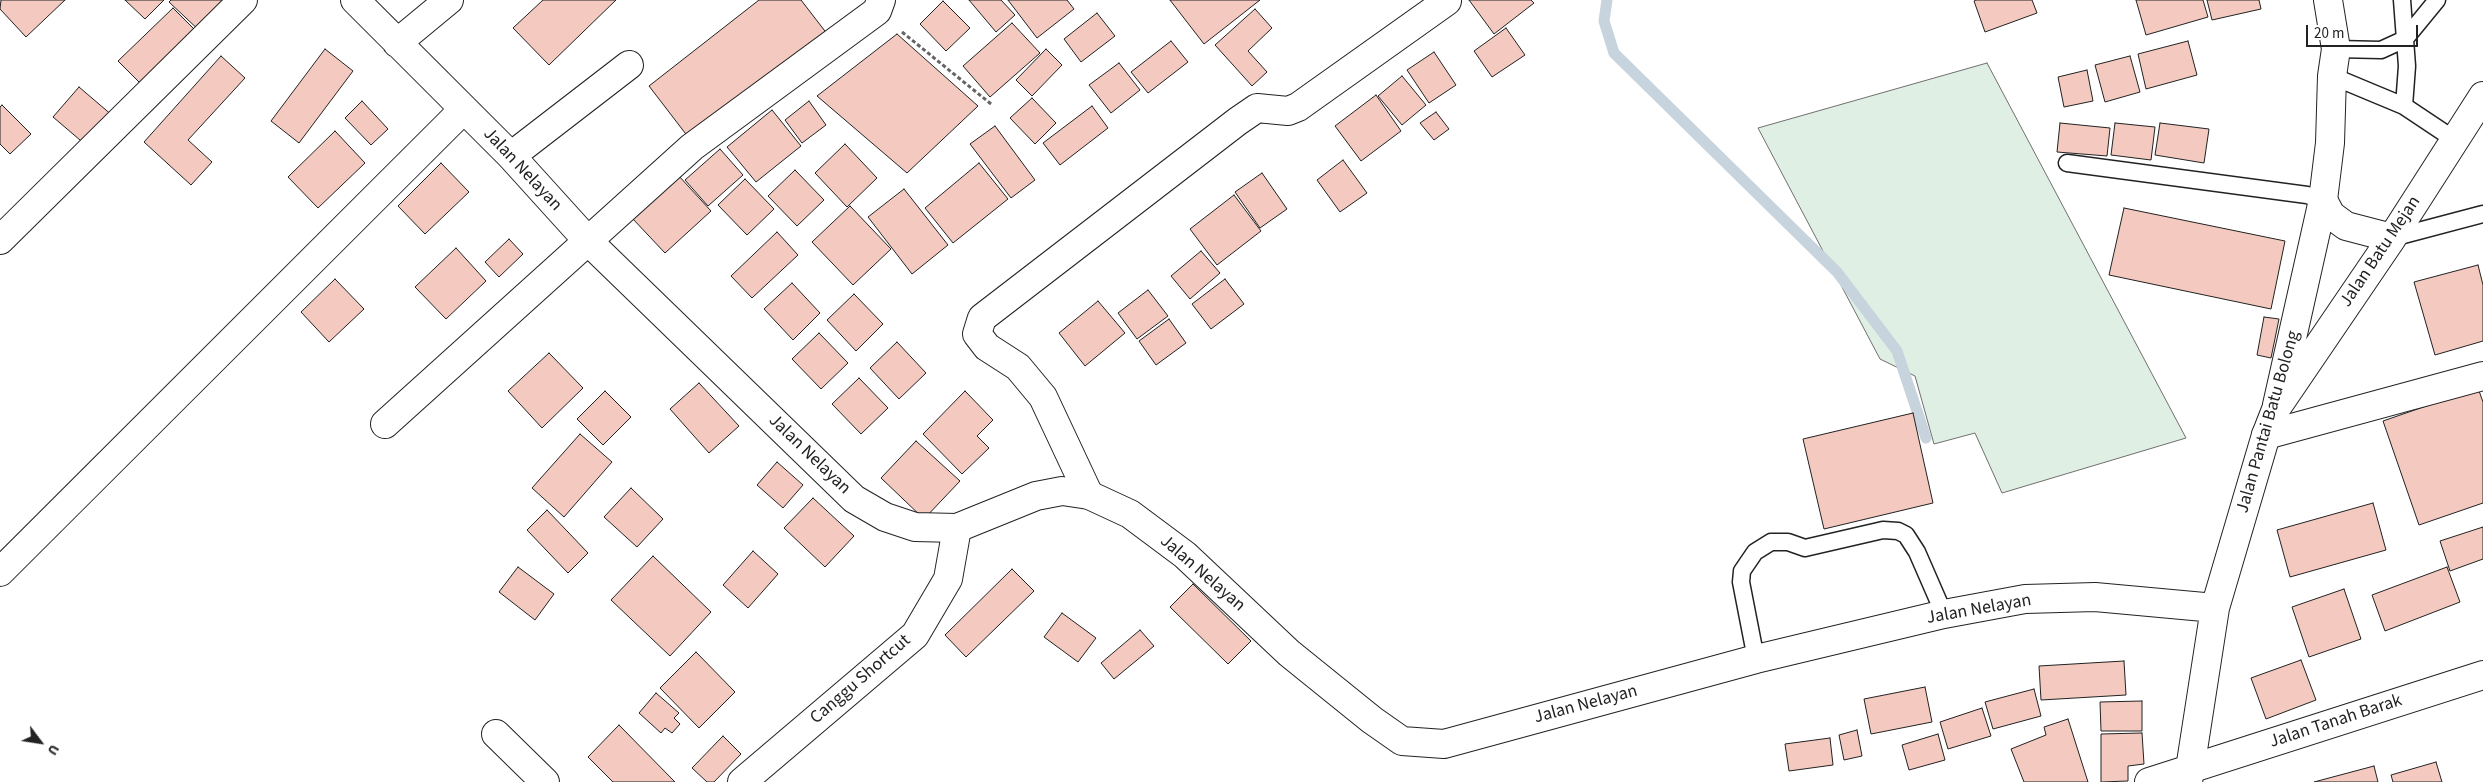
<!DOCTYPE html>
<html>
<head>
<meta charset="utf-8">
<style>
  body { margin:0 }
  #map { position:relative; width:2483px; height:782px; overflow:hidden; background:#fff; font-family:"Source Sans 3",sans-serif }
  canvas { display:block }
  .north { position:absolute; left:15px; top:717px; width:50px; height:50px; -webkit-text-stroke:4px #fff; paint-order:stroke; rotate:121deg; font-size:14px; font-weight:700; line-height:20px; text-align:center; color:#222 }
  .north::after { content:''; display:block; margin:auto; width:18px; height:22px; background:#222; clip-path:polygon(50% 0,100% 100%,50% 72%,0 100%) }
  .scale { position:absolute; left:2306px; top:25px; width:112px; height:22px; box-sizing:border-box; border:2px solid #222; border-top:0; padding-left:6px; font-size:15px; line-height:18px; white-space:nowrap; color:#222; -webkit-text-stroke:4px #fff; paint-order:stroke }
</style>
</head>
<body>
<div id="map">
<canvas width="2483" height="782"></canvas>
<div class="north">U</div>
<div class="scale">20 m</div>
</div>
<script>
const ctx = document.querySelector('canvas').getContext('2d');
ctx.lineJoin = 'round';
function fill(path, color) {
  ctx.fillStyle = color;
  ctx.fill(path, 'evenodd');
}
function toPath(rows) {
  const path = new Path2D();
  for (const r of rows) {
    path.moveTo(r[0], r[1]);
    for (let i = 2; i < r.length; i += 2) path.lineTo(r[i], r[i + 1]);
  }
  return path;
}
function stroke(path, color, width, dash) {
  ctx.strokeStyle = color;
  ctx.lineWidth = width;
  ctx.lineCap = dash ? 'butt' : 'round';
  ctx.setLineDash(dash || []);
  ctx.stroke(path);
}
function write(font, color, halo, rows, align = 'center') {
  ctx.font = font + ' "Source Sans 3",sans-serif';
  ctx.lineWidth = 4;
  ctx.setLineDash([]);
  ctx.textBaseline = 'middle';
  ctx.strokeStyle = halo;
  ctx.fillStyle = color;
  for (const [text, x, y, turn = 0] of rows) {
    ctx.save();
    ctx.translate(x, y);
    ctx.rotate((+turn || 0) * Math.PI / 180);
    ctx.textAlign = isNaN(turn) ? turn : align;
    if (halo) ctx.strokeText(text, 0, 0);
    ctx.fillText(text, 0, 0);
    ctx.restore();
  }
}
const green = toPath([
  [1987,63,2186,438,2002,493,1975,433,1934,444,1915,376,1880,359,1758,128,1987,63]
]);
fill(green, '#e0efe3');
stroke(green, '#6f6f6f', 1);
stroke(toPath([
  [1607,0,1604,21,1614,53,1837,272,1897,351,1926,438]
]), '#c7d3dd', 11);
const building = toPath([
  [65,0,26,37,0,9,1,0,65,0],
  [125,0,164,0,145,19,125,0],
  [171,0,231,0,202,33,169,2,171,0],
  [543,0,616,0,549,65,513,28,543,0],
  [759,0,801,0,828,35,692,142,649,86,759,0],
  [969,0,1001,0,1015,15,996,32,969,0],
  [1008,0,1067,0,1074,9,1037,38,1008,0],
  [1170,0,1260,0,1204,44,1170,0],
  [1469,0,1531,0,1534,3,1494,34,1469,0],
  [1976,0,2032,0,2037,13,1985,32,1974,1,1976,0],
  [2136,0,2203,0,2208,17,2146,35,2136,0],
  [2207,0,2259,0,2261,9,2212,20,2207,0],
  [943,1,970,28,946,51,920,24,943,1],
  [173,8,199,34,144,87,118,61,173,8],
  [1255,9,1272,28,1248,51,1267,72,1252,86,1215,45,1255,9],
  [1097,13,1115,36,1081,62,1064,39,1097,13],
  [1012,23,1040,53,990,97,963,66,1012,23],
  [1506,28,1525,55,1492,77,1474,51,1506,28],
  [897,34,978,106,907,173,817,96,897,34],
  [1171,41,1188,62,1148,93,1131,72,1171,41],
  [2188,41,2197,75,2146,89,2138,54,2188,41],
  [325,49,353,71,299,143,271,121,325,49],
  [1046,49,1062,65,1032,96,1016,80,1046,49],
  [1434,52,1456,85,1429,103,1407,70,1434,52],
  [221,56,245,78,188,140,212,162,191,185,144,142,221,56],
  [2130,56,2140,92,2105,102,2095,65,2130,56],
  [1119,63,1140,90,1111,113,1089,85,1119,63],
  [2087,70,2093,101,2064,107,2058,77,2087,70],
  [1402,76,1426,105,1402,125,1378,96,1402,76],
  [79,87,113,116,87,146,53,117,79,87],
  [1376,95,1401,131,1361,161,1335,126,1376,95],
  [1032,98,1056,123,1035,144,1010,118,1032,98],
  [362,101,388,129,371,145,345,118,362,101],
  [809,101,826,125,802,143,785,120,809,101],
  [2,105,31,134,10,154,0,144,0,107,2,105],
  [1092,106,1108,128,1060,165,1043,143,1092,106],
  [772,110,801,146,756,182,727,147,772,110],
  [1436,112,1449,129,1434,140,1420,123,1436,112],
  [2060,123,2110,128,2107,156,2057,152,2060,123],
  [2115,123,2155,127,2151,160,2111,155,2115,123],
  [2160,123,2209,129,2204,163,2155,155,2160,123],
  [995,126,1035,180,1011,198,970,144,995,126],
  [335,131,365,163,318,208,288,177,335,131],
  [845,144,877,178,847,207,815,173,845,144],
  [720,149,743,175,708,206,685,180,720,149],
  [1343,160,1367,193,1340,212,1317,180,1343,160],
  [441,163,469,192,425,234,398,206,441,163],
  [979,163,1008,199,953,243,925,208,979,163],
  [795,170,824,200,797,226,768,196,795,170],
  [1262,173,1287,209,1260,228,1235,192,1262,173],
  [678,175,711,211,665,253,632,218,678,175],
  [745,179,774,209,747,235,718,205,745,179],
  [904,189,948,245,912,274,868,217,904,189],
  [1234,195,1261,231,1217,265,1190,229,1234,195],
  [850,206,891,249,853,285,812,242,850,206],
  [2124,208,2285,241,2271,309,2109,275,2124,208],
  [777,232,798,255,752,298,731,276,777,232],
  [509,239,523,254,499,277,485,262,509,239],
  [456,248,486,281,446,319,415,287,456,248],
  [1201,251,1220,273,1190,299,1171,276,1201,251],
  [2478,265,2483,285,2483,341,2435,355,2414,282,2478,265],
  [335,279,364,309,329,342,301,312,335,279],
  [1225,279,1244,304,1211,329,1192,304,1225,279],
  [792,283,820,313,793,340,764,309,792,283],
  [1148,290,1168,316,1137,339,1118,313,1148,290],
  [854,294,883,324,856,351,827,320,854,294],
  [1098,301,1125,333,1085,366,1059,333,1098,301],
  [2264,317,2279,319,2271,358,2257,355,2264,317],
  [1169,319,1186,343,1156,365,1139,341,1169,319],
  [819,333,848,363,821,389,792,359,819,333],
  [897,342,926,373,899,399,870,368,897,342],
  [549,353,583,388,542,428,508,391,549,353],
  [859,378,888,408,861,434,832,404,859,378],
  [699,383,739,426,709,453,670,409,699,383],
  [2478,388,2483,402,2483,503,2419,525,2383,421,2478,388],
  [605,391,631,417,603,445,577,419,605,391],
  [965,391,993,420,977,436,989,448,962,474,923,434,965,391],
  [1913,413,1933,503,1824,529,1803,439,1913,413],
  [580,434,612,462,564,517,532,488,580,434],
  [916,441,960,481,924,519,881,478,916,441],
  [777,462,803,485,783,508,757,485,777,462],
  [631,488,663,519,637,547,604,517,631,488],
  [813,498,854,536,825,567,784,528,813,498],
  [2373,503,2386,550,2290,577,2277,530,2373,503],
  [547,510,588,553,568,573,527,530,547,510],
  [2483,527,2483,559,2450,571,2440,541,2483,527],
  [753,551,778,574,748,608,723,585,753,551],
  [653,556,711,612,670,656,611,600,653,556],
  [518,567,554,594,535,620,499,592,518,567],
  [2447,567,2460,602,2385,631,2372,595,2447,567],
  [1012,569,1034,591,966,657,945,635,1012,569],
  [1193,584,1251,641,1228,664,1170,607,1193,584],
  [2344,589,2361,639,2309,657,2292,607,2344,589],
  [1062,613,1096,638,1078,662,1044,637,1062,613],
  [1140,630,1154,646,1114,679,1101,663,1140,630],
  [696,652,735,692,699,728,660,688,696,652],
  [2301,660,2316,700,2266,719,2251,678,2301,660],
  [2124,661,2126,695,2041,700,2039,666,2124,661],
  [1925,687,1932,722,1871,734,1864,699,1925,687],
  [2034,689,2041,716,1993,729,1985,702,2034,689],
  [656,693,679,713,674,718,680,724,672,733,665,728,661,733,639,713,656,693],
  [2142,701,2142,731,2101,731,2100,702,2142,701],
  [1982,708,1991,736,1948,749,1940,722,1982,708],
  [2068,719,2088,782,2024,782,2011,749,2046,735,2044,727,2068,719],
  [619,725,675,782,613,782,588,757,619,725],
  [1857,730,1862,756,1844,760,1839,735,1857,730],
  [2142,733,2144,764,2128,766,2128,781,2101,782,2101,734,2142,733],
  [1938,734,1945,760,1909,770,1902,745,1938,734],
  [723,736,741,754,714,782,707,782,692,768,723,736],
  [1830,738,1833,765,1789,771,1785,744,1830,738],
  [2436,762,2442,782,2393,782,2391,775,2436,762],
  [2374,766,2378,782,2314,782,2374,766]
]);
fill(building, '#f3c9c0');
stroke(building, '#222', 1);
const service = toPath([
  [2402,0,2407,66,2404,106,2455,140],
  [2336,49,2381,50,2405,39,2437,0],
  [2332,76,2404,106],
  [2067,163,2307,195,2323,200],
  [2392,238,2483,214],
  [1756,659,1741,582,1742,571,1755,552,1771,542,1788,542,1805,548,1883,530,1898,531,1906,535,1917,552,1944,614]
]);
const minor = toPath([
  [355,0,511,156,588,241,854,499,885,517,915,527,957,528],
  [397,43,449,0],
  [511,156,629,65],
  [0,240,243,0],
  [2277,405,2323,200,2330,143,2332,76,2336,49,2328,0],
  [385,424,692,147,877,11,881,0],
  [2266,435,2483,376],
  [1089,495,1043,397,1018,367,987,347,977,334,982,318,1238,121,1257,108,1288,111,1298,107,1447,1],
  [0,572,464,109],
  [496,734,545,782],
  [2149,782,2483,675]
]);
const tertiary = toPath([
  [2323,200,2331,215,2346,226,2392,238],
  [742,782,915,635,948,579,957,528,1036,496,1062,491,1089,495,1130,514,1185,555,1289,653,1372,720,1402,741,1444,744,1756,659,1944,614,2025,599,2095,597,2215,608],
  [2188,782,2215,608,2266,435,2277,407,2392,238,2483,96]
]);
stroke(service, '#222', 19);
stroke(minor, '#222', 30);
stroke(tertiary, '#222', 30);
stroke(toPath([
  [902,32,991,104]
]), '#646464', 3, [4, 2.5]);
stroke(service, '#fff', 16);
stroke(minor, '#fff', 28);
stroke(tertiary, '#fff', 28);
write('18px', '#222', '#fff', [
  ["Jalan Nelayan",522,170,47],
  ["Jalan Batu Mejan",2381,252,-56],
  ["Jalan Pantai Batu Bolong",2269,422,-74],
  ["Jalan Nelayan",809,455,44],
  ["Jalan Nelayan",1202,574,41],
  ["Jalan Nelayan",1979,610,-10],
  ["Canggu Shortcut",861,680,-41],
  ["Jalan Nelayan",1586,705,-15],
  ["Jalan Tanah Barak",2336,722,-18]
]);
</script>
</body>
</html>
